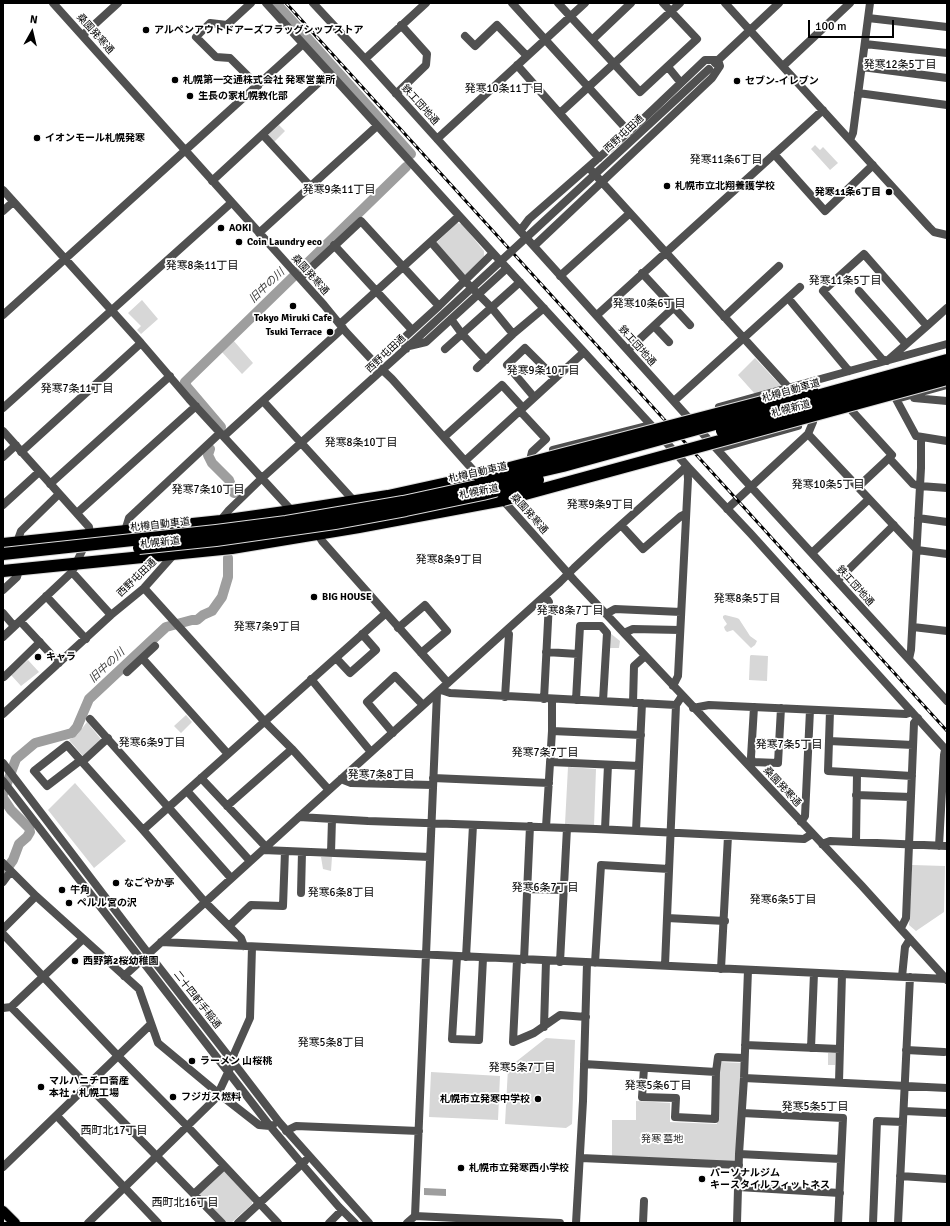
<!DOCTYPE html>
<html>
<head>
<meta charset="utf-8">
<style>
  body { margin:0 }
  #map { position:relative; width:950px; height:1226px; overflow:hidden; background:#fff; font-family:Signika,sans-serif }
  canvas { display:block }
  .frame { position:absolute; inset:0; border:4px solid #000; pointer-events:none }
  .north { position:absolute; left:12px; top:12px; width:40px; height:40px; -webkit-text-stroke:3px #fff; paint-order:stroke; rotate:8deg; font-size:11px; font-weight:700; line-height:16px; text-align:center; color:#000 }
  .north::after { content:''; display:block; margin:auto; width:14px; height:18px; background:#000; clip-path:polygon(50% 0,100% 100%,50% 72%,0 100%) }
  .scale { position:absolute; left:808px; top:20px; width:86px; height:18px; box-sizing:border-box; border:2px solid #000; border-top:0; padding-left:5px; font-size:12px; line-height:14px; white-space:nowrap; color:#000; -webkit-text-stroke:3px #fff; paint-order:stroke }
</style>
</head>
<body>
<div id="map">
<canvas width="950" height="1226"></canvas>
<div class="frame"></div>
<div class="north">N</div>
<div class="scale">100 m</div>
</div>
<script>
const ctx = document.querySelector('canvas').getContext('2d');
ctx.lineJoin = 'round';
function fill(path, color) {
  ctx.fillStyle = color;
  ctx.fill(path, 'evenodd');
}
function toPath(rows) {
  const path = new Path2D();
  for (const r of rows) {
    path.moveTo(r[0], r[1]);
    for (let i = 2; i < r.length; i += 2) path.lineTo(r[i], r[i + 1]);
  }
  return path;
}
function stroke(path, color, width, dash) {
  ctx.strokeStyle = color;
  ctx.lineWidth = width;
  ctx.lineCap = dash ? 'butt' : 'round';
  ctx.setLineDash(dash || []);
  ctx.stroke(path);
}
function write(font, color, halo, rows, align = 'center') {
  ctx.font = font + ' Signika,"Noto Sans JP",sans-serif';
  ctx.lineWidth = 3.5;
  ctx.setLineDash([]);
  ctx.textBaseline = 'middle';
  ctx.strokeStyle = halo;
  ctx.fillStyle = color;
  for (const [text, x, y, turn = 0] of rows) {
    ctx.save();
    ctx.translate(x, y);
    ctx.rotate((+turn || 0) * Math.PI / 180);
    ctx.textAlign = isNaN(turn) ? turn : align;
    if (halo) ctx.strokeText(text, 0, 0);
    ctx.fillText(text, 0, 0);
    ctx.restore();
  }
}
fill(toPath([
  [279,125,285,131,274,142,269,136,269,134],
  [815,145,820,150,823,147,838,163,830,170,811,149],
  [457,223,462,224,484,251,484,257,466,275,464,274,437,244,437,242],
  [142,300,158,319,141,334,137,330,141,326,128,313],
  [233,340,253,363,242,374,221,351],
  [755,358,782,387,755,394,738,375],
  [725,615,737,618,739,619,750,636,757,641,755,645,751,648,733,630,727,632,725,630,724,627,727,624,723,618,723,616],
  [610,633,620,641,619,648,609,648],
  [750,656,751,655,768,656,767,681,749,680],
  [28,660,39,672,21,686,11,675],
  [186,715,192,722,181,733,174,726],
  [87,722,100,738,101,740,83,756,69,740,77,735],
  [568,767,596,769,594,826,565,824],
  [75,783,126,841,94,868,48,810],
  [321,857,332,857,331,871,323,869],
  [912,865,945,866,944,912,916,931,909,925],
  [546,1038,575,1040,572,1124,566,1128,505,1124,508,1068],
  [828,1053,836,1053,835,1065,828,1065],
  [720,1062,742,1063,738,1159,735,1162,612,1156,612,1120,636,1120,636,1101,670,1103,670,1122,717,1124],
  [431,1072,500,1076,498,1120,429,1117],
  [224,1171,252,1201,252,1204,231,1223,225,1223,198,1195]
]), '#d7d7d7');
fill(toPath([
  [424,1188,446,1189,446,1196,424,1195]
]), '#9e9e9e');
stroke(toPath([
  [276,3,411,154],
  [221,427,187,387,185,382,406,167],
  [210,449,208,455,212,463,229,480,234,493],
  [3,794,16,759,35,743,72,733,77,727,89,699,166,627,192,620,197,620,203,615,212,611,222,597,228,577,228,558],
  [3,798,11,810,29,828,30,832,27,837,19,844,13,860,3,874]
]), '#9e9e9e', 10);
const major = toPath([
  [3,1211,15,1223]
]);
const highway = toPath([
  [3,544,221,521,292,511,388,496,479,476],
  [3,571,232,548,359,527,503,500]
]);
stroke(major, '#dbdbdb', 12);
stroke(highway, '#dbdbdb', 14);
stroke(toPath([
  [53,3,324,305,346,332,372,360,392,379,481,479],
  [251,3,227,25,210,23,196,37,216,57,230,58,258,86],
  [266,3,493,253,651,425,687,466,751,534,947,751],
  [313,3,365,59,742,477,947,701],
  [512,3,629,132],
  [558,3,640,92,697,39,663,3],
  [725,3,929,227,934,232,947,235],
  [868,18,947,27],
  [83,35,118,3],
  [465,36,475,46,497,25,527,56],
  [592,40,631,3],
  [865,44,947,53],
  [365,59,426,3],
  [715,63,779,3],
  [517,65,599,158],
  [783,66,850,3],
  [668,67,681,83],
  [862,67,947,78],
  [858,93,947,105],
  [396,94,426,65,427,54,401,25],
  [560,113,680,3],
  [263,135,311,187],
  [437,139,585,3],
  [850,140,853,133,870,3],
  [774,154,825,211,873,165],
  [590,169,789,388],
  [212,181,329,73],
  [3,190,141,343,189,399,292,511],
  [3,211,13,202],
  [520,231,529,219,642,120,705,60,718,60,720,66,712,78,534,246],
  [259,233,377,126],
  [431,242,465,281,491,307,513,334],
  [334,245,412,330],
  [642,273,690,325],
  [560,276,630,213],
  [300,278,361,221,439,306],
  [859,291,906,344],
  [788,298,849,371],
  [3,315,303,44],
  [597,315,823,110],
  [724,317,779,266],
  [451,319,462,334,486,360],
  [340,324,459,216],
  [654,326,669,342],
  [927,326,864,254,823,291,882,359,887,361,927,326,947,308],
  [409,346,426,342,507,268],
  [406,349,403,339,406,336,439,306,493,253],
  [445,349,520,282],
  [628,350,673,308],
  [477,368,513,334,544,308],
  [913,395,914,398,947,401],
  [534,397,507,365,525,348,555,378],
  [900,398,947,385],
  [896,399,916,436,947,441],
  [263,401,354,501],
  [674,401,800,287],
  [719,407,947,344],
  [3,408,231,203],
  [520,411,546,439,532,452,531,456],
  [852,411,892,455,889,458,913,484,920,486,947,488],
  [3,431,89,527,90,534,72,572,3,637],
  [808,434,917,550,947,554],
  [224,436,343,328],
  [444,437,502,385,523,408],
  [717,449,798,426],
  [553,450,651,425],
  [21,452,141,343],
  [3,457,16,445],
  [465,461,584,352],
  [50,484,170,376],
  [858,487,889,458],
  [501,498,574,580,862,886,947,980],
  [3,505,39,472],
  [727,509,808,434,813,422],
  [77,513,196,406],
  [918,518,947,522],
  [220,521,229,510,262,478,412,343],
  [621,525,643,549,681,516,685,514],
  [125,531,129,518,220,433],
  [317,533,322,541,448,683],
  [17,542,21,531,59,494],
  [812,553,869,499],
  [72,572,111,615],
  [837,581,894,525],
  [144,588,265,722,292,749,329,790],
  [3,590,17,577,19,570],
  [46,596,86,639],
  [3,613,14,626],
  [606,614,615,609,681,612],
  [20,621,59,663],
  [913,627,947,631],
  [398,628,425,605,447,631,421,653],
  [624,633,633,629,680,630],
  [546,652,578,654],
  [142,658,228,754],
  [336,658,350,673,376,650,362,634],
  [909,659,911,650,921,468,921,437],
  [127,672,155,646],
  [3,676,4,677,40,642],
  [311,679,371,752],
  [673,686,678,676,688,479,687,466],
  [441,690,450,693,676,705],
  [505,697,509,634,506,631],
  [544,699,549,602,545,596],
  [576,700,580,626,601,626,607,633,603,701],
  [633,703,634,666,645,656],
  [693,708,709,705,906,714,912,712],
  [830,711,828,771,912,776],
  [3,714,111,615,144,588,176,552],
  [90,719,231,878],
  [552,731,641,735],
  [393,733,367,702,395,676,423,705],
  [829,741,913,745],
  [81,760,47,786,34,771,67,745,143,830,205,902,241,938,244,946],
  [82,762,108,738],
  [550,762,639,766],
  [752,762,751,757,754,707],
  [3,763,144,948,233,1062,279,1122,369,1223],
  [749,766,752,762,778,763,781,708],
  [201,778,266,847],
  [433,778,549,783],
  [341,779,351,783,433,785],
  [3,781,270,1126,307,1170,339,1207,355,1223],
  [187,791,250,861],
  [856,795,911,797],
  [227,806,292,749],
  [299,817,368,821,596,829,804,839,812,834],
  [801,822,805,816,810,710],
  [546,827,552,731,552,699],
  [605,829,608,765],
  [143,830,385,614],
  [636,831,642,703],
  [856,842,857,773],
  [822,844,830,841,947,846],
  [939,846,944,755,945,750],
  [263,850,430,857],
  [331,853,332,819],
  [3,863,36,896,139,989,158,1043,218,1093,259,1125,270,1126,273,1125],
  [3,882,11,871],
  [527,889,563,890],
  [301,893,302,852],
  [667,918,725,921],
  [229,926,251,905,283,906,285,851],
  [901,928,906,918,914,723,918,718],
  [3,929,36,896],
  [3,934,118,1056,187,1126,278,1223],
  [161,942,947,979],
  [457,957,452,1039,479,1040,483,958],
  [466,957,473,825],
  [517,960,513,1042,534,1033,560,1015,586,1017],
  [524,960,530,826],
  [560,962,567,828],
  [595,963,601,865,669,869],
  [665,965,676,705,682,696],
  [721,969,728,836],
  [124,976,299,817,560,582,574,568,603,541,687,466],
  [902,977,905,947,910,939],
  [11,1007,222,1223],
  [3,1008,11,1007,83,939],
  [544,1027,546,961],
  [745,1045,840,1049],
  [811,1048,814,973],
  [906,1050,944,1052],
  [584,1064,716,1072,718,1057,744,1058],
  [644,1068,642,1097,676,1098,675,1117,715,1119,716,1072],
  [744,1078,947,1088],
  [839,1082,842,974],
  [904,1111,947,1113],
  [742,1113,843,1118,838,1223],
  [57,1116,158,1223],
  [286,1131,296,1126,419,1131],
  [739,1154,841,1159],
  [581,1158,739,1165],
  [3,1167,151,1024],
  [900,1176,947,1179],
  [738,1187,840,1193],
  [194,1194,224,1166],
  [415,1216,560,1223],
  [88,1223,216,1098,233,1062,234,1054,250,1018,252,947],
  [238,1223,305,1161],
  [329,1223,342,1210],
  [407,1223,415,1216,437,693],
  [576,1223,583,1101,587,963],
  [643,1223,644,1201],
  [737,1223,739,1154,744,1078,748,970],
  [873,1223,877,1121,903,1122],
  [898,1223,910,977]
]), '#505050', 8);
stroke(major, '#000', 10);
stroke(highway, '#000', 12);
const rail = toPath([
  [286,3,947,731]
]);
stroke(rail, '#000', 3);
stroke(rail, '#fff', 1.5, [4.5]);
const highwayBridge = toPath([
  [722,431,947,370],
  [479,476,812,389],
  [503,500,947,379],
  [139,548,216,540,335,523,406,510,483,494,538,480],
  [3,554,216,531,286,522,403,502,481,485,563,466,947,360]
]);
stroke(highwayBridge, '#dbdbdb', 14, []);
stroke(toPath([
  [412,343,709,69]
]), '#505050', 8);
stroke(highwayBridge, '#000', 12);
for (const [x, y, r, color] of [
  [146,30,4,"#000"],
  [175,80,4,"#000"],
  [737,81,4,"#000"],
  [190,96,4,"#000"],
  [37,138,4,"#000"],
  [667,186,4,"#000"],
  [889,192,4,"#000"],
  [221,228,4,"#000"],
  [239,242,4,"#000"],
  [293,306,4,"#000"],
  [330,332,4,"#000"],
  [314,597,4,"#000"],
  [38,657,4,"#000"],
  [116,883,4,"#000"],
  [62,890,4,"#000"],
  [69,903,4,"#000"],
  [75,961,4,"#000"],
  [192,1061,4,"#000"],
  [41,1087,4,"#000"],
  [173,1097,4,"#000"],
  [538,1099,4,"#000"],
  [461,1168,4,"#000"],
  [702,1179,4,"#000"]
]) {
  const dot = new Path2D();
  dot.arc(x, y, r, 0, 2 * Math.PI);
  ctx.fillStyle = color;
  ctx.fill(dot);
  stroke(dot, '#fff', 1.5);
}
write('bold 10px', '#000', '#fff', [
  ["アルペンアウトドアーズフラッグシップストア",154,30],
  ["札幌第一交通株式会社 発寒営業所",183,80],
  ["セブン-イレブン",745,81],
  ["生長の家札幌教化部",198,96],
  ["イオンモール札幌発寒",45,138],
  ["札幌市立北翔養護学校",675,186],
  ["発寒11条6丁目",881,192,"right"],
  ["AOKI",229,228],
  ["Coin Laundry eco",247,242],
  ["Tokyo Miruki Cafe",293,318,"center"],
  ["Tsuki Terrace",322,332,"right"],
  ["BIG HOUSE",322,597],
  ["キャラ",46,657],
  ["なごやか亭",124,883],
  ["牛角",70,890],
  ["ペルル宮の沢",77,903],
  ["西野第2桜幼稚園",83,961],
  ["ラーメン 山桜桃",200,1061],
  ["マルハニチロ畜産",49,1081],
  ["本社・札幌工場",49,1093],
  ["フジガス燃料",181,1097],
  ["札幌市立発寒中学校",530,1099,"right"],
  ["札幌市立発寒西小学校",469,1168],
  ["パーソナルジム",710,1173],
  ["キースタイルフィットネス",710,1185]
], 'left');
write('10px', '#000', '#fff', [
  ["桑園発寒通",95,34,48],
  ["鉄工団地通",420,105,48],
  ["西野屯田通",624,134,-43],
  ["桑園発寒通",310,275,48],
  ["鉄工団地通",637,346,48],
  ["西野屯田通",386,354,-43],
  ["札樽自動車道",791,391,-16],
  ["札幌新道",791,409,-15],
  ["札樽自動車道",478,473,-13],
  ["札幌新道",479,492,-11],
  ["桑園発寒通",529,514,48],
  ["札樽自動車道",160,525,-6],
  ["札幌新道",160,543,-6],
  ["西野屯田通",137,578,-44],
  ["鉄工団地通",855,586,48],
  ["桑園発寒通",782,787,47],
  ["二十四軒手稲通",197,1000,52]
]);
write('10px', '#2e2e2e', '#fff', [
  ["発寒 墓地",662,1139]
]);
write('11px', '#000', '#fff', [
  ["発寒12条5丁目",900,65],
  ["発寒10条11丁目",504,89],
  ["発寒11条6丁目",726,160],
  ["発寒9条11丁目",339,190],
  ["発寒8条11丁目",202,266],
  ["発寒11条5丁目",845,281],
  ["発寒10条6丁目",649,304],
  ["発寒9条10丁目",543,371],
  ["発寒7条11丁目",77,389],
  ["発寒8条10丁目",361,443],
  ["発寒10条5丁目",828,485],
  ["発寒7条10丁目",208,490],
  ["発寒9条9丁目",600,505],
  ["発寒8条9丁目",449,560],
  ["発寒8条5丁目",747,599],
  ["発寒8条7丁目",570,611],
  ["発寒7条9丁目",267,627],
  ["発寒6条9丁目",152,743],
  ["発寒7条5丁目",789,745],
  ["発寒7条7丁目",545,753],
  ["発寒7条8丁目",381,775],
  ["発寒6条7丁目",545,888],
  ["発寒6条8丁目",341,893],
  ["発寒6条5丁目",783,900],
  ["発寒5条8丁目",331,1043],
  ["発寒5条7丁目",522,1068],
  ["発寒5条6丁目",658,1086],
  ["発寒5条5丁目",815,1107],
  ["西町北17丁目",114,1131],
  ["西町北16丁目",185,1203]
]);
write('italic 11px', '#3f3f3f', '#fff', [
  ["旧中の川",267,286,-44],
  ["旧中の川",107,666,-43]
]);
</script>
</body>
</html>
